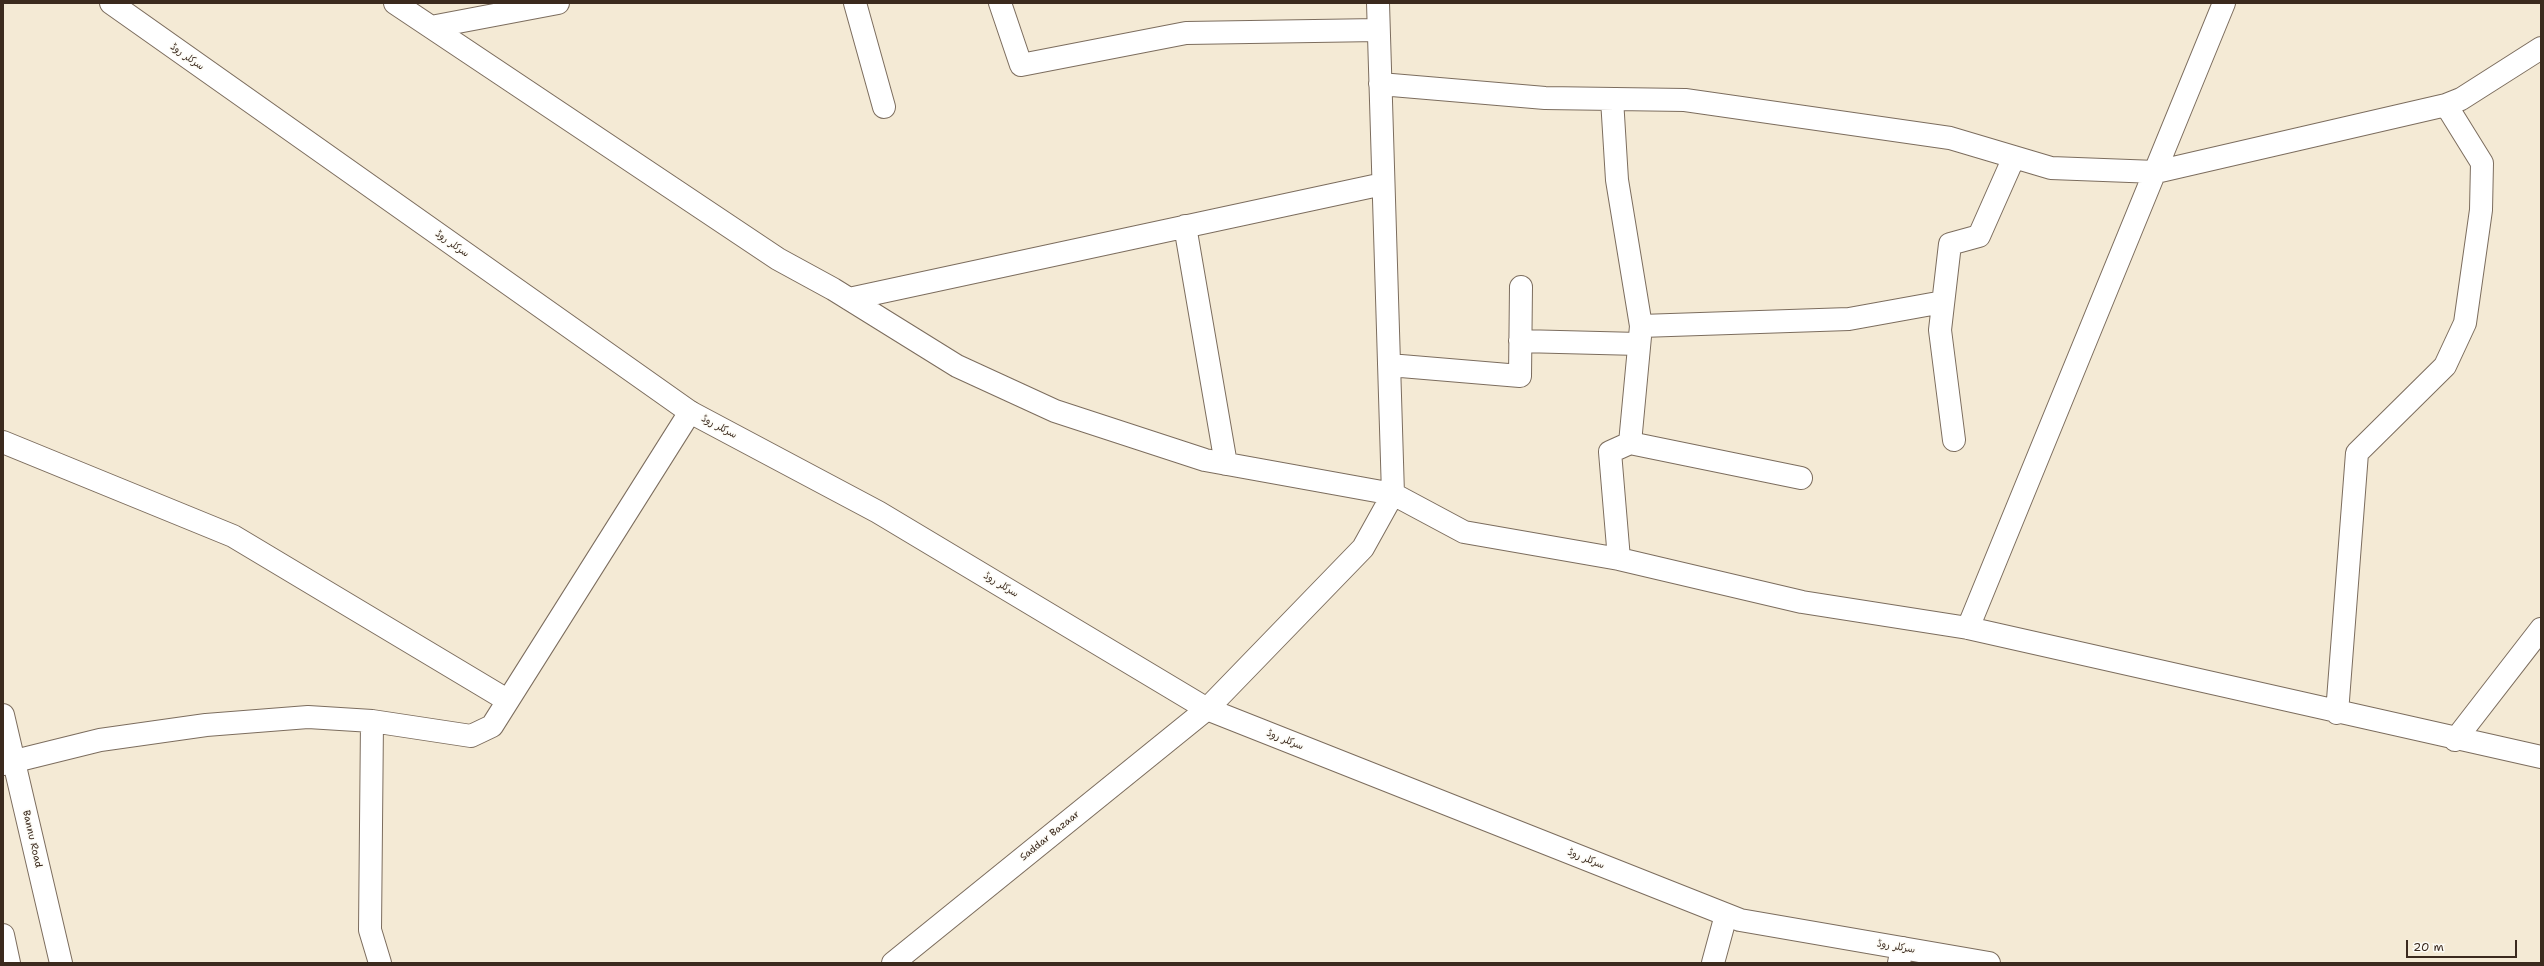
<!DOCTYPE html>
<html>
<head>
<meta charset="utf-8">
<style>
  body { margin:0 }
  #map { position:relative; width:2544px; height:966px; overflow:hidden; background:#f4ead5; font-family:"Shantell Sans",sans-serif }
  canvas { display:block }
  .frame { position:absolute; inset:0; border:4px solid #3b2a1e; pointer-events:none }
  .scale { position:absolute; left:2406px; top:940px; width:111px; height:18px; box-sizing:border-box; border:2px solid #3b2a1e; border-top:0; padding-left:5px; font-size:12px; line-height:14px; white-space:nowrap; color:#3b2a1e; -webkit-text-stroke:3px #fdfcf7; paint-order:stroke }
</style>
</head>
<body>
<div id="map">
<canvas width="2544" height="966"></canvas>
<div class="frame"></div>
<div class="scale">20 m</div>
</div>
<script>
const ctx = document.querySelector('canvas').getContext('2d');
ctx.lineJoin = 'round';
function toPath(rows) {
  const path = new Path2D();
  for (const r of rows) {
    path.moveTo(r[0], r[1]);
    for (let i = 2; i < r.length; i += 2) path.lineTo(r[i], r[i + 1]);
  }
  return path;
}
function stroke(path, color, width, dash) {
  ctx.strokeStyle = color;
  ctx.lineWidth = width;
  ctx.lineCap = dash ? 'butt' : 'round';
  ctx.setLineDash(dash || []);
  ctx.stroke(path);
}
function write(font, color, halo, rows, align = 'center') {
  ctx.font = font + ' "Shantell Sans","Playpen Sans Arabic",sans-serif';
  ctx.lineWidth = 3;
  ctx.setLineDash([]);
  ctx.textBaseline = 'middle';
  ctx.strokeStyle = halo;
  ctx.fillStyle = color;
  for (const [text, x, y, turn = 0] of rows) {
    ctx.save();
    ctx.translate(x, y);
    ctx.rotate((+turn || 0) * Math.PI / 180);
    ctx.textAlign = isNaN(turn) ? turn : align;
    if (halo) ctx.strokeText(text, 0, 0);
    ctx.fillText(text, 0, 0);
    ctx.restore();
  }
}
const minor = toPath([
  [395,3,778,259,833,289,957,366,1055,411,1205,460,1393,494,1464,532,1619,559,1802,602,1968,628,2541,757],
  [855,3,884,107],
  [1000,3,1021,65,1186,33,1378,30],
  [431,27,558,3],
  [1380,84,1545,98,1685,100,1950,138,2051,168,2156,172,2446,105,2461,99,2541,48],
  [1612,99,1617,180,1641,326,1630,443,1610,452,1619,559],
  [1185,226,1226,464],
  [849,299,1383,184],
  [1641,326,1849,319,1943,302],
  [1520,341,1639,344],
  [1389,365,1520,376,1521,287],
  [1954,440,1940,330,1950,244,1979,236,2014,157],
  [3,442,233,536,507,700],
  [1630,443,1801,478],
  [1968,628,2224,3],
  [2337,713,2357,453,2445,366,2465,323,2481,210,2482,163,2446,105],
  [372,721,370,930,380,963],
  [2455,740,2541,629],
  [3,764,100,740,206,725,308,717,372,721,471,736,492,726,690,412],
  [893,963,1207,709,1363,548,1393,494,1378,3],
  [1713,963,1726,915],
  [1899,963,1902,948]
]);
const major = toPath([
  [111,3,690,412,878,512,1207,709,1740,920,1989,963]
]);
const highway = toPath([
  [3,715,61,963],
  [3,935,9,963]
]);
stroke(minor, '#7c6d5e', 24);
stroke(major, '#7c6d5e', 24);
stroke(highway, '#7c6d5e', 24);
stroke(minor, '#fff', 22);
stroke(major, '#fff', 22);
stroke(highway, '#fff', 22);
write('10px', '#3b2a1e', '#fdfcf7', [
  ["سرکلر روڈ",187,57,35],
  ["سرکلر روڈ",452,244,35],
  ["سرکلر روڈ",719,427,28],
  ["سرکلر روڈ",1001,585,31],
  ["سرکلر روڈ",1285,740,22],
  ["Saddar Bazaar",1050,836,-39],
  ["Bannu Road",32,839,77],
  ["سرکلر روڈ",1586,859,22],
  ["سرکلر روڈ",1896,947,10]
]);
</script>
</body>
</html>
